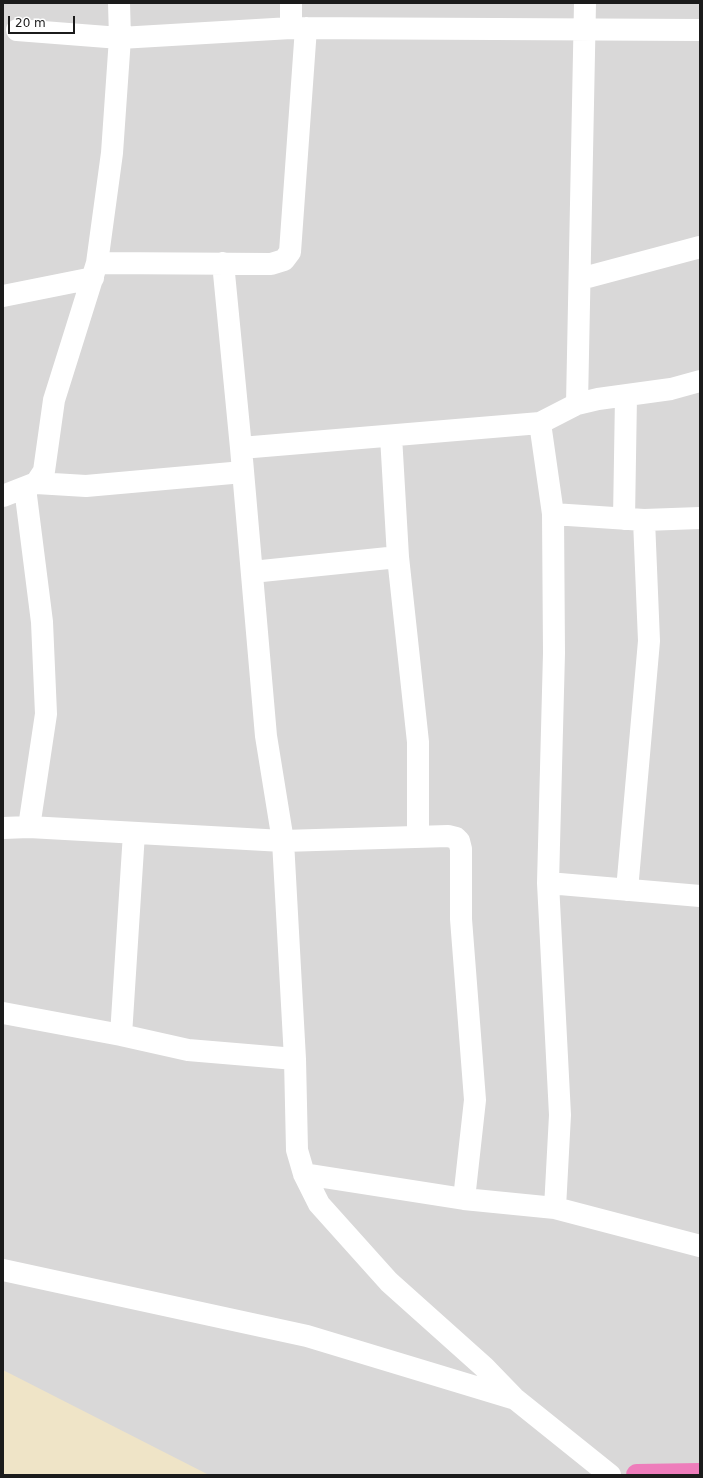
<!DOCTYPE html>
<html>
<head>
<meta charset="utf-8">
<style>
  body { margin:0 }
  #map { position:relative; width:703px; height:1478px; overflow:hidden; background:#eee3df; font-family:"DejaVu Sans",sans-serif }
  canvas { display:block }
  .frame { position:absolute; inset:0; border:4px solid #1b1b1b; pointer-events:none }
  .scale { position:absolute; left:8px; top:16px; width:67px; height:18px; box-sizing:border-box; border:2px solid #1b1b1b; border-top:0; padding-left:5px; font-size:12px; line-height:14px; white-space:nowrap; color:#1b1b1b; -webkit-text-stroke:3px #fff; paint-order:stroke }
</style>
</head>
<body>
<div id="map">
<canvas width="703" height="1478"></canvas>
<div class="frame"></div>
<div class="scale">20 m</div>
</div>
<script>
const ctx = document.querySelector('canvas').getContext('2d');
ctx.lineJoin = 'round';
function fill(path, color) {
  ctx.fillStyle = color;
  ctx.fill(path, 'evenodd');
}
function toPath(rows) {
  const path = new Path2D();
  for (const r of rows) {
    path.moveTo(r[0], r[1]);
    for (let i = 2; i < r.length; i += 2) path.lineTo(r[i], r[i + 1]);
  }
  return path;
}
function stroke(path, color, width, dash) {
  ctx.strokeStyle = color;
  ctx.lineWidth = width;
  ctx.lineCap = dash ? 'butt' : 'round';
  ctx.setLineDash(dash || []);
  ctx.stroke(path);
}
fill(toPath([
  [3,3,700,3,700,1475,3,1475]
]), '#d9d8d8');
fill(toPath([
  [3,1370,209,1475,3,1475]
]), '#efe4c7');
stroke(toPath([
  [291,3,291,28],
  [17,30,120,38,291,28,700,30],
  [97,263,271,264,284,260,290,252,306,28],
  [223,263,241,448,266,736,283,841,295,1059,297,1150,304,1174,319,1204,389,1282,484,1367,514,1398,610,1475],
  [580,279,700,247],
  [3,296,93,278],
  [577,404,585,3],
  [540,423,553,514,554,653,548,883,560,1115,555,1208],
  [391,436,398,557,418,742,418,836],
  [241,448,540,423,577,404,598,399,671,389,700,381],
  [36,483,44,471,54,400,97,263,112,153,120,38,119,3],
  [25,488,42,622,46,714,29,827],
  [3,496,36,483,86,486,243,472],
  [553,514,644,520,700,518],
  [624,519,626,396],
  [252,572,398,557],
  [3,828,29,827,283,841,448,836,456,838,459,841,461,849,461,919,475,1100,464,1199],
  [548,883,700,896],
  [627,890,649,641,644,520],
  [3,1013,121,1035,188,1050,295,1059],
  [121,1035,134,833],
  [304,1174,464,1199,555,1208,700,1246],
  [3,1270,307,1336,512,1398]
]), '#fff', 22);
stroke(toPath([
  [637,1475,700,1474]
]), '#ee7dbb', 22);
</script>
</body>
</html>
